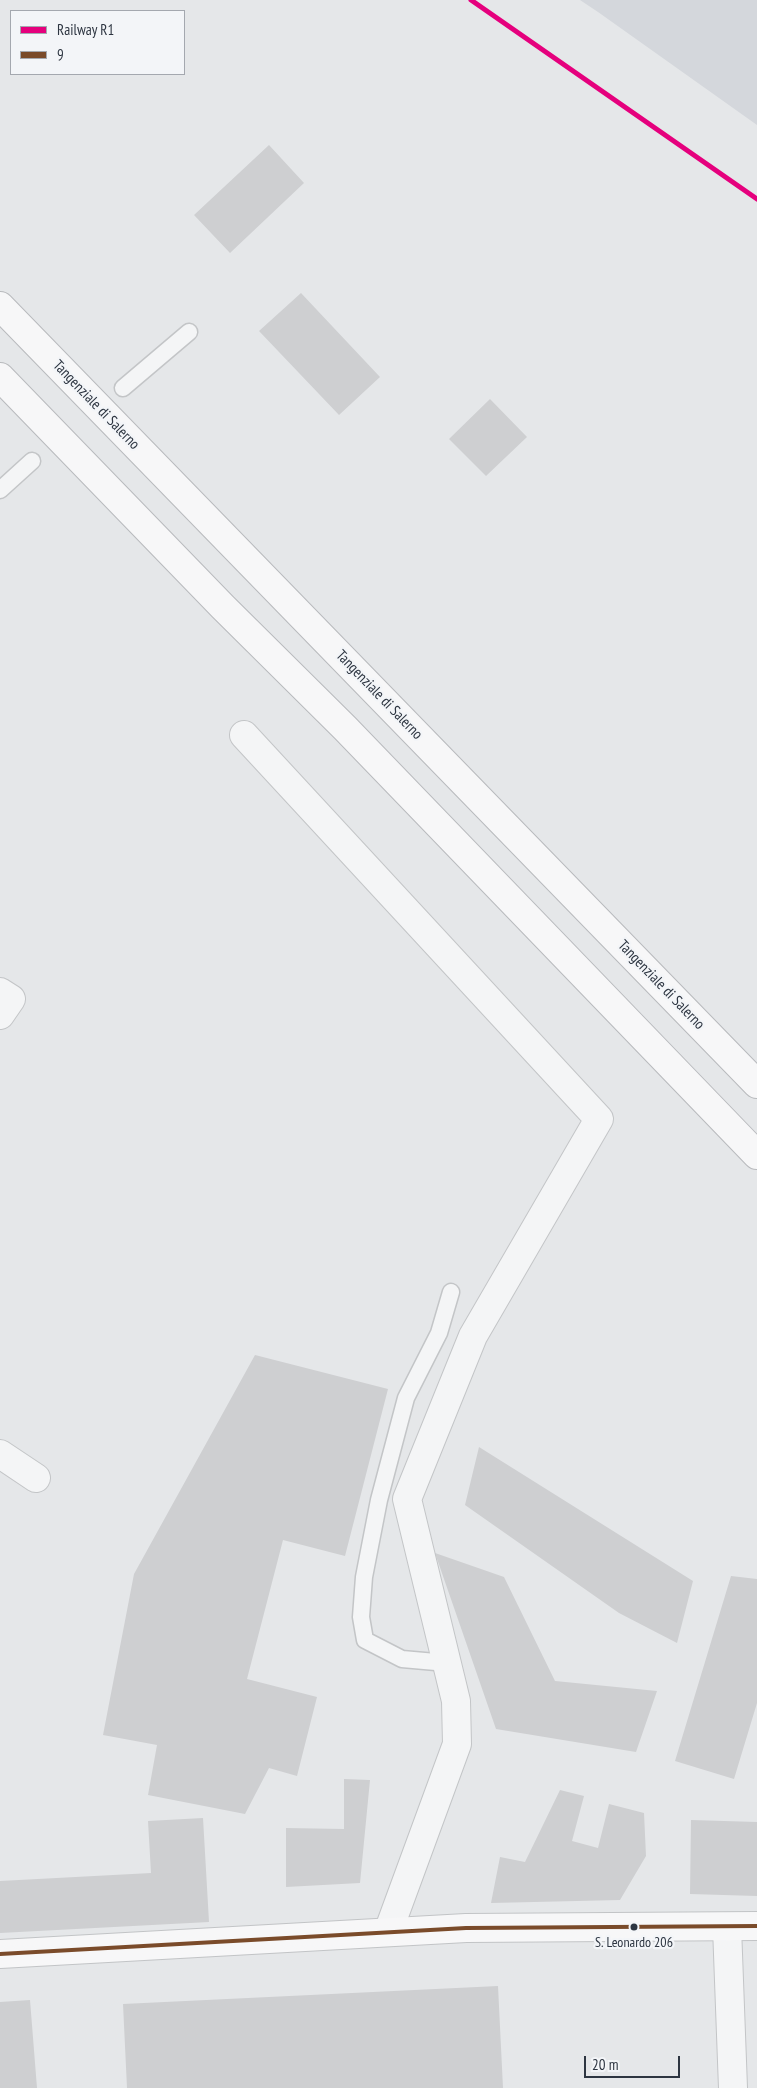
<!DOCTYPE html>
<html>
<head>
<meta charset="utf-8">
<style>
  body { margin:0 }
  #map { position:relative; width:757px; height:2088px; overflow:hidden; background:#e5e7e9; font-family:"PT Sans Narrow",sans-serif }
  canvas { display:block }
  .legend { position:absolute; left:10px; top:10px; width:175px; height:65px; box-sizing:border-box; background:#f3f5f8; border:1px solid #a4a8af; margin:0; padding:6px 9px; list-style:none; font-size:15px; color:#2d3541 }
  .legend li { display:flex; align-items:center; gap:10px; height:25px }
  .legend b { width:25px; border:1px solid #a4a8af }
  .scale { position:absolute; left:584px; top:2056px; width:96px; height:22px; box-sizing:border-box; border:2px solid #2d3541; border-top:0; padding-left:6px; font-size:15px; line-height:18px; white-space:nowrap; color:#2d3541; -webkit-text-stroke:4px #f3f5f8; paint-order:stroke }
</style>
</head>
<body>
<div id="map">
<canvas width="757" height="2088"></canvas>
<ul class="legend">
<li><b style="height:6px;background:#e5007d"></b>Railway R1</li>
<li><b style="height:6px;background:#7a4b2a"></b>9</li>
</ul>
<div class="scale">20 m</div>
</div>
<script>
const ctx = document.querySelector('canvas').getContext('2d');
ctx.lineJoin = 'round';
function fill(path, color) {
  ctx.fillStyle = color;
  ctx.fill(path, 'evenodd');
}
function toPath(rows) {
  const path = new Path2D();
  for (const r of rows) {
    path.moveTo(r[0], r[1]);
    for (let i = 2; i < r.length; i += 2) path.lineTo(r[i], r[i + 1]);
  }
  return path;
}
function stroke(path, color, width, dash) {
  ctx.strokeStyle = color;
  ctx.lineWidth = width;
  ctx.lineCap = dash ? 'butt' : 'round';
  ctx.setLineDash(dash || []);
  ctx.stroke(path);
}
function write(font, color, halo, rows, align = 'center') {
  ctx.font = font + ' "PT Sans Narrow",sans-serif';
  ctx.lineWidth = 4.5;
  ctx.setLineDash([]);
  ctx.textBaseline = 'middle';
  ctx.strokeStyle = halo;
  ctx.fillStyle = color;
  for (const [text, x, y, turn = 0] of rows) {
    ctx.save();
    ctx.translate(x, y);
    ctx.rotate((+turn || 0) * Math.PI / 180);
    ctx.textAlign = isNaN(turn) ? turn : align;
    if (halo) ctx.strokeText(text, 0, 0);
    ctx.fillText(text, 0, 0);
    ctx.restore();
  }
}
fill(toPath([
  [580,0,757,0,757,125,598,12]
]), '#d4d7dc');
fill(toPath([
  [269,145,304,183,230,253,194,215],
  [301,293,380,377,339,415,259,331],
  [490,399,527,437,486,476,449,439],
  [255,1355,388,1389,345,1556,283,1540,247,1679,317,1697,297,1776,269,1768,245,1814,148,1795,157,1745,103,1735,134,1574],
  [479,1447,693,1581,677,1643,619,1613,465,1505],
  [435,1553,504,1577,555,1681,657,1691,636,1752,496,1729],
  [731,1576,757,1579,757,1703,734,1779,675,1761],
  [344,1779,370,1780,360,1883,286,1887,286,1828,344,1829],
  [560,1790,584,1796,572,1841,598,1848,609,1804,644,1813,646,1856,620,1900,491,1903,500,1857,525,1862],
  [203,1818,209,1922,0,1933,0,1881,151,1873,148,1821],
  [691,1820,757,1822,757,1896,690,1894],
  [498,1986,503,2088,127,2088,123,2004],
  [30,2000,37,2088,0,2088,0,2002]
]), '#cecfd1');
const lane = toPath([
  [123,388,189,332],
  [0,490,32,461],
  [447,1663,402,1659,365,1640,361,1617,364,1577,379,1500,406,1398,439,1333,451,1292]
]);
const street = toPath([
  [244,735,599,1119,473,1336,407,1499,456,1701,457,1744,388,1932],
  [0,992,11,999,0,1015],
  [0,1454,36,1478],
  [727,1927,733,2088]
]);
const primary = toPath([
  [0,1954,466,1928,757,1926]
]);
const highway = toPath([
  [0,306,757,1084],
  [0,377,223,607,345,728,757,1155]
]);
stroke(lane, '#c3c5c7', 19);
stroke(street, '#c3c5c7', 30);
stroke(primary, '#c2c4c6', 30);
stroke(highway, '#b8babd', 30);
stroke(lane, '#f4f5f6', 16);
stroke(street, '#f4f5f6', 28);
stroke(primary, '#f7f7f8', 28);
stroke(highway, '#f7f7f8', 28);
stroke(toPath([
  [0,1954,466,1928,757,1926]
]), '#7a4b2a', 4);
stroke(toPath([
  [471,0,757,199]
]), '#e5007d', 5);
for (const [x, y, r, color] of [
  [634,1927,4.5,"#2d3541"]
]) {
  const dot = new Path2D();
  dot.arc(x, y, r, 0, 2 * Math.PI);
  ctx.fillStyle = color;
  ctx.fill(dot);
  stroke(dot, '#f3f5f8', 2);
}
write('14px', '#2d3541', '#f3f5f8', [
  ["S. Leonardo 206",634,1943]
]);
write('15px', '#2d3541', '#f3f5f8', [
  ["Tangenziale di Salerno",96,405,46],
  ["Tangenziale di Salerno",379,695,46],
  ["Tangenziale di Salerno",661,985,46]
]);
</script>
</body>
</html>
